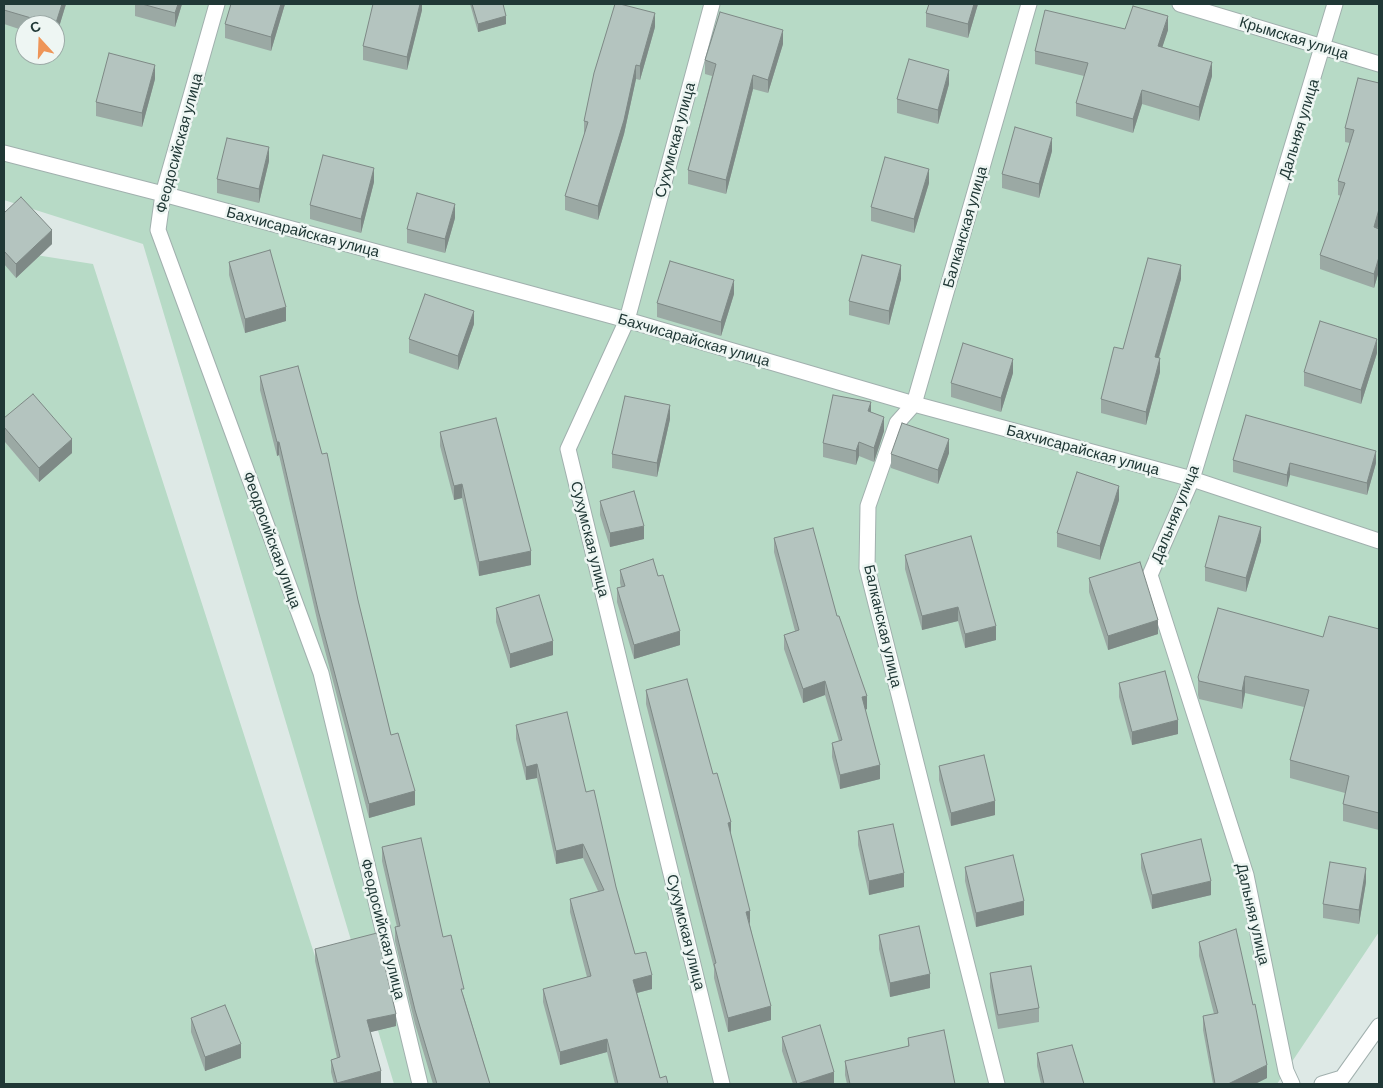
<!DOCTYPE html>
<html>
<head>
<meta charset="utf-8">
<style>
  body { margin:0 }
  #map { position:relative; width:1383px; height:1088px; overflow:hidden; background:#dee9e6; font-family:Barlow,sans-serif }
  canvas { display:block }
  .frame { position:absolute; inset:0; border:5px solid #203836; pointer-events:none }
  .north { position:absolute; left:15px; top:15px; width:50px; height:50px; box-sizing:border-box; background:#eef6f3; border:1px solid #9caaa7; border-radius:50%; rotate:340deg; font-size:14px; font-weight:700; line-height:20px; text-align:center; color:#203836 }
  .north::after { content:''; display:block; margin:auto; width:18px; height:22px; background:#ee9558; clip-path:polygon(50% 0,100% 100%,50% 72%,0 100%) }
</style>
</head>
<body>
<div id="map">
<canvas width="1383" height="1088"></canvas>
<div class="frame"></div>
<div class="north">С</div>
</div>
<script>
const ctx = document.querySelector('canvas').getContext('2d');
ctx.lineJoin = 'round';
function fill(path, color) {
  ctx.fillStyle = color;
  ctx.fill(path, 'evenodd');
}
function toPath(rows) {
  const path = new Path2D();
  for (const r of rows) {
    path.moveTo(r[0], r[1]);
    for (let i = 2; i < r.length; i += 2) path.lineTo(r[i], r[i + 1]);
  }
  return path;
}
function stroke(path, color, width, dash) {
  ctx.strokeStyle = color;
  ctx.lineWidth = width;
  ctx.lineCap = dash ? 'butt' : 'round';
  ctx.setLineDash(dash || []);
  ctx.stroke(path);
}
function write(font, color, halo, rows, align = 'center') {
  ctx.font = font + ' Barlow,sans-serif';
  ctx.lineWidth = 5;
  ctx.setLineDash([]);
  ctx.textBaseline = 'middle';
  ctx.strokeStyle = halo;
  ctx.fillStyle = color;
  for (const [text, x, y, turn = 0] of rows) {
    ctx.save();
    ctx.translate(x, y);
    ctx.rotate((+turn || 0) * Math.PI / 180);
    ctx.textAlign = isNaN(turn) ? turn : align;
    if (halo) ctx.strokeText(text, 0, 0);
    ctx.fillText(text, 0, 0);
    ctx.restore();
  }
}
fill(toPath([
  [4,4,1379,4,1379,932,1277,1084,394,1084,143,244,4,200],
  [25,25,55,25,55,55,25,55],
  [4,250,93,264,356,1084,4,1084,4,441,39,481,4,432]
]), '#b7dac6');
const street = toPath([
  [217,4,163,194,158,230,321,673,420,1084],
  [712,4,627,320,568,449,722,1084],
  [1180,4,1379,64],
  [4,153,163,194,627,320,914,404,1192,479,1379,541],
  [997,1084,867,568,868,506,897,423,914,404,1029,4],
  [1292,1084,1286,1071,1246,875,1150,575,1192,479,1335,4],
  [1322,1084,1342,1078,1379,1026]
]);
stroke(street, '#a1b0ae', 17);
stroke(street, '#fff', 15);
fill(toPath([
  [4,4,66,4,55,40,55,25,25,25,25,31,4,24],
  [135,4,182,4,175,27,135,16],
  [231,4,285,4,271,51,225,38,225,24],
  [422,4,422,10,407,70,363,60,363,46],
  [470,4,503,4,506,24,478,32],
  [929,4,978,4,968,38,926,27,926,13],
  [655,27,640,80,636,79,624,134,598,220,565,210,565,196,584,135,584,121],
  [1125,29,1168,30,1162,48,1212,76,1199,121,1142,104,1133,133,1076,116,1076,103,1084,76,1035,64,1035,51],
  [783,44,768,93,753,89,726,194,688,184,688,170,712,76,705,74,705,60],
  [155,79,142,127,96,116,96,102],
  [1379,83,1379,223,1377,228,1379,229,1379,271,1374,288,1320,269,1320,255,1341,196,1338,195,1338,181,1350,143,1345,142,1345,128],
  [949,84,938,124,897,113,897,99],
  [1052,151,1039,198,1002,188,1002,174],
  [269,161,259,203,217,193,217,179],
  [374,182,361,233,310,219,310,205],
  [929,183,914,233,871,221,871,207],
  [4,213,52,244,16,278,4,264],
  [455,218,445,253,407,243,407,229],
  [229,262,286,321,245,333,229,275],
  [901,279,889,325,849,315,849,301],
  [1181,279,1159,358,1160,372,1146,425,1101,413,1101,399,1123,349],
  [734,294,721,336,657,317,657,303],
  [474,324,458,370,409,353,409,339],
  [1377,353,1361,404,1304,386,1304,372],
  [1013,373,1001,412,951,397,951,383],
  [260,376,358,600,391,735,415,805,369,818,318,624,279,455,277,456,260,390],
  [871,412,884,431,874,462,859,456,856,465,823,457,823,443],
  [4,418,72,453,39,482,4,441],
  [670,419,657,477,612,468,612,454],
  [440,432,531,565,479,576,462,498,454,500,440,446],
  [949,453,938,484,891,468,891,454],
  [1233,460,1376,463,1367,495,1290,475,1287,487,1233,472],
  [1119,500,1100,560,1057,547,1057,533],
  [600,501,644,539,610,547,600,515],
  [774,538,837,616,867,709,865,710,880,779,840,789,832,757,832,743,839,741,825,695,803,703,784,649,784,635,795,631,774,552],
  [1261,541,1246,592,1205,581,1205,567],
  [905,555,996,640,965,648,958,621,922,630,905,569],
  [620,570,680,645,634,659,617,602,617,588,621,587,620,583],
  [1089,578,1158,634,1108,650,1089,592],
  [496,608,553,655,510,668,496,622],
  [1379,629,1379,830,1343,821,1343,804,1345,793,1290,778,1290,760,1304,707,1245,693,1242,709,1199,699,1198,695,1198,677,1323,637],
  [1119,683,1178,734,1132,745,1119,697],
  [646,690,713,774,731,836,750,925,771,1020,728,1032,714,978,714,968,646,704],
  [516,725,586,792,616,887,635,954,652,989,637,993,660,1078,668,1084,615,1084,607,1052,560,1065,543,1002,543,989,587,977,570,912,570,899,598,891,583,858,556,864,537,778,526,780,516,739],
  [939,766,995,815,951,826,939,780],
  [858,831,904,887,869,895,858,845],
  [382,847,443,937,464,997,490,1084,433,1084,415,1024,395,941,395,927,397,927,382,861],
  [1141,854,1211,895,1152,909,1141,868],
  [965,867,1024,915,976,927,965,881],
  [1366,882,1359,924,1323,918,1323,904],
  [879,935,930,988,890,997,879,949],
  [1199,942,1267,1078,1255,1084,1213,1084,1203,1030,1203,1016,1214,1014,1199,956],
  [315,949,396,1026,370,1032,381,1084,334,1084,331,1072,331,1060,337,1058,315,961],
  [990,973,1039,1008,1039,1022,998,1029,990,987],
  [191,1018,241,1058,205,1071,191,1032],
  [782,1037,834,1084,793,1084,782,1051],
  [908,1038,955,1084,847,1084,845,1075,845,1061,908,1047],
  [1037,1053,1084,1084,1041,1084,1037,1066]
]), '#9ba9a4');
fill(toPath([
  [62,4,66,4,55,40,55,26],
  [178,4,182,4,175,27,175,13],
  [281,4,285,4,271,51,271,37],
  [420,4,422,4,422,10,407,70,407,57],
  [974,4,978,4,968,38,968,24],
  [655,13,655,27,640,80,640,66],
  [506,16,506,24,478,32,478,24],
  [1168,16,1168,30,1158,60,1158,46],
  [783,30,783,44,768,93,768,80],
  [1212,62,1212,76,1199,121,1199,107],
  [155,65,155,79,142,127,142,113],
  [636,65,636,79,624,134,598,220,598,206],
  [949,70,949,84,938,124,938,110],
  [753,75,753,89,726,194,726,180],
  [1142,90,1142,104,1133,133,1133,119],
  [1052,138,1052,151,1039,198,1039,184],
  [269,147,269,161,259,203,259,189],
  [374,168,374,182,361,233,361,219],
  [929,169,929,183,914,233,914,219],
  [455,204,455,218,445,253,445,239],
  [1379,209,1379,223,1374,241,1374,227],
  [52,230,52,244,16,278,16,264],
  [1379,257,1379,271,1374,288,1374,274],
  [901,265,901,279,889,325,889,311],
  [1181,265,1181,279,1155,371,1155,357],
  [734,280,734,294,721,336,721,322],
  [286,307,286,321,245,333,245,319],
  [474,311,474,324,458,370,458,356],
  [1377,339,1377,353,1361,404,1361,390],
  [1160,358,1160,372,1146,425,1146,412],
  [1013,359,1013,373,1001,412,1001,398],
  [871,402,871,416,868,411],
  [670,405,670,419,657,477,657,463],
  [884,417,884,431,874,462,874,448],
  [72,439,72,453,39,482,39,468],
  [949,439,949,453,938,484,938,470],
  [277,442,279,442,279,455,277,456],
  [859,442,859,456,856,465,856,451],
  [1376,451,1376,463,1367,495,1367,483],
  [1290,463,1290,475,1287,487,1287,475],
  [462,484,462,498,454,500,454,486],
  [1119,486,1119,500,1100,560,1100,546],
  [644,526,644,539,610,547,610,533],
  [1261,527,1261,541,1246,592,1246,578],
  [531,551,531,565,479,576,479,562],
  [958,607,958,621,922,630,922,616],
  [1158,620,1158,634,1108,650,1108,636],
  [996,626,996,640,965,648,965,634],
  [680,631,680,645,634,659,634,645],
  [553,641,553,655,510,668,510,654],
  [1245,676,1245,693,1242,709,1242,691],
  [825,681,825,695,803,703,803,689],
  [867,696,867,709,862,711,862,697],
  [1178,720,1178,734,1132,745,1132,732],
  [537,764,537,778,526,780,526,767],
  [880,765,880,779,840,789,840,775],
  [415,791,415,805,369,818,369,804],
  [995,801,995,815,951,826,951,813],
  [731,822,731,836,728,823],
  [583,844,583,858,556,864,556,851],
  [1366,868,1366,882,1359,924,1359,910],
  [904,873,904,887,869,895,869,881],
  [1211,881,1211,895,1152,909,1152,895],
  [1024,901,1024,915,976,927,976,913],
  [750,911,750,925,746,912],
  [930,974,930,988,890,997,890,983],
  [652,975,652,989,633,994,633,980],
  [771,1006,771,1020,728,1032,728,1018],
  [396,1014,396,1026,367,1033,367,1020],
  [607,1039,607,1052,560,1065,560,1052],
  [241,1044,241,1058,205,1071,205,1057],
  [1267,1065,1267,1078,1255,1084,1228,1084],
  [381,1071,381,1084,337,1084,337,1083],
  [834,1072,834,1084,797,1084]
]), '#7e8986');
const building = toPath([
  [4,4,62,4,55,26,55,25,4,10,4,4],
  [142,4,178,4,175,13,142,4],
  [231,4,281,4,271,37,225,24,231,4],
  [373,4,420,4,407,57,363,46,373,4],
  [472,4,503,4,506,16,478,24,472,4],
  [615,4,620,4,655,13,640,66,636,65,624,120,598,206,565,196,588,122,584,121,594,73,615,4],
  [929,4,974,4,968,24,926,13,929,4],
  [1133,6,1168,16,1158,46,1212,62,1199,107,1142,90,1133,119,1076,103,1088,63,1035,51,1045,10,1125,29,1133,6],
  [720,12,783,30,768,80,753,75,726,180,688,170,716,64,705,60,720,12],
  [109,53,155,65,142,113,96,102,109,53],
  [909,59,949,70,938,110,897,99,909,59],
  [1358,78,1379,83,1379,209,1374,227,1379,229,1379,257,1374,274,1320,255,1345,183,1338,181,1354,130,1345,128,1358,78],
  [1015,127,1052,138,1039,184,1002,174,1015,127],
  [227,138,269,147,259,189,217,179,227,138],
  [323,155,374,168,361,219,310,205,323,155],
  [885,157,929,169,914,219,871,207,885,157],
  [417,193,455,204,445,239,407,229,417,193],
  [21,197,52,230,16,264,4,251,4,213,21,197],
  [270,250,286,307,245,319,229,262,270,250],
  [862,255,901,265,889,311,849,301,862,255],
  [1148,258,1181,265,1155,357,1160,358,1146,412,1101,399,1114,347,1123,349,1148,258],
  [670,261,734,280,721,322,657,303,670,261],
  [425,294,474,311,458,356,409,339,425,294],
  [1320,321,1377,339,1361,390,1304,372,1320,321],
  [963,343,1013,359,1001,398,951,383,963,343],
  [298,366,322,454,327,453,358,600,391,735,398,733,415,791,369,804,318,610,279,442,277,442,260,376,298,366],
  [33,394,72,439,39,468,4,427,4,418,33,394],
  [833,395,871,402,868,411,884,417,874,448,859,442,856,451,823,443,833,395],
  [625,396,670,405,657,463,612,454,625,396],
  [1246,415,1376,451,1367,483,1290,463,1287,475,1233,460,1246,415],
  [496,418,531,551,479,562,462,484,454,486,440,432,496,418],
  [902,423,949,439,938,470,891,454,902,423],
  [1077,472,1119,486,1100,546,1057,533,1077,472],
  [634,491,644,526,610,533,600,501,634,491],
  [1219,516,1261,527,1246,578,1205,567,1219,516],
  [813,528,837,616,839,616,867,696,862,697,880,765,840,775,832,743,842,740,825,681,803,689,784,635,799,630,774,538,813,528],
  [971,536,996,626,965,634,958,607,922,616,905,555,971,536],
  [653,559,658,576,663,575,680,631,634,645,617,588,625,586,620,570,653,559],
  [1140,562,1158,620,1108,636,1089,578,1140,562],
  [539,595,553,641,510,654,496,608,539,595],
  [1218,608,1323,637,1329,616,1379,629,1379,813,1343,804,1349,776,1290,760,1309,690,1245,676,1242,691,1199,681,1198,677,1218,608],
  [1165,671,1178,720,1132,732,1119,683,1165,671],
  [687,679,713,774,717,773,731,822,728,823,750,911,746,912,771,1006,728,1018,714,964,716,963,646,690,687,679],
  [567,712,586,792,594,790,616,887,635,954,646,952,652,975,633,980,660,1078,666,1076,668,1084,618,1084,607,1039,560,1052,543,989,591,976,570,899,604,890,583,844,556,851,537,764,526,767,516,725,567,712],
  [984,755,995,801,951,813,939,766,984,755],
  [893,824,904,873,869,881,858,831,893,824],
  [421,838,443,937,451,935,464,989,461,989,490,1084,437,1084,415,1010,395,927,400,926,382,847,421,838],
  [1201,839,1211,881,1152,895,1141,854,1201,839],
  [1013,855,1024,901,976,913,965,867,1013,855],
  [1330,862,1366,868,1359,910,1323,904,1330,862],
  [919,926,930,974,890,983,879,935,919,926],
  [1236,929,1253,1005,1255,1004,1267,1065,1228,1084,1215,1084,1203,1016,1218,1013,1199,942,1236,929],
  [377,933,396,1014,367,1020,381,1071,337,1083,331,1060,340,1057,315,949,377,933],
  [1031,966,1039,1008,998,1015,990,973,1031,966],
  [225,1005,241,1044,205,1057,191,1018,225,1005],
  [820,1025,834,1072,797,1084,782,1037,820,1025],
  [944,1030,955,1084,850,1084,845,1061,909,1046,908,1038,944,1030],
  [1072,1045,1084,1084,1044,1084,1037,1053,1072,1045]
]);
fill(building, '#b4c4bf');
stroke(building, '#7e8986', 1);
write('15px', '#203836', '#eef6f3', [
  ["Крымская улица",1294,38,17],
  ["Дальняя улица",1299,129,-73],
  ["Сухумская улица",675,140,-75],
  ["Феодосийская улица",179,143,-75],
  ["Балканская улица",965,227,-74],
  ["Бахчисарайская улица",303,232,15],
  ["Бахчисарайская улица",694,340,16],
  ["Бахчисарайская улица",1083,450,15],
  ["Дальняя улица",1175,514,-68],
  ["Сухумская улица",590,539,76],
  ["Феодосийская улица",272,540,70],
  ["Балканская улица",883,626,77],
  ["Дальняя улица",1253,914,77],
  ["Феодосийская улица",383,929,76],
  ["Сухумская улица",686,932,76]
]);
</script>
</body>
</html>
